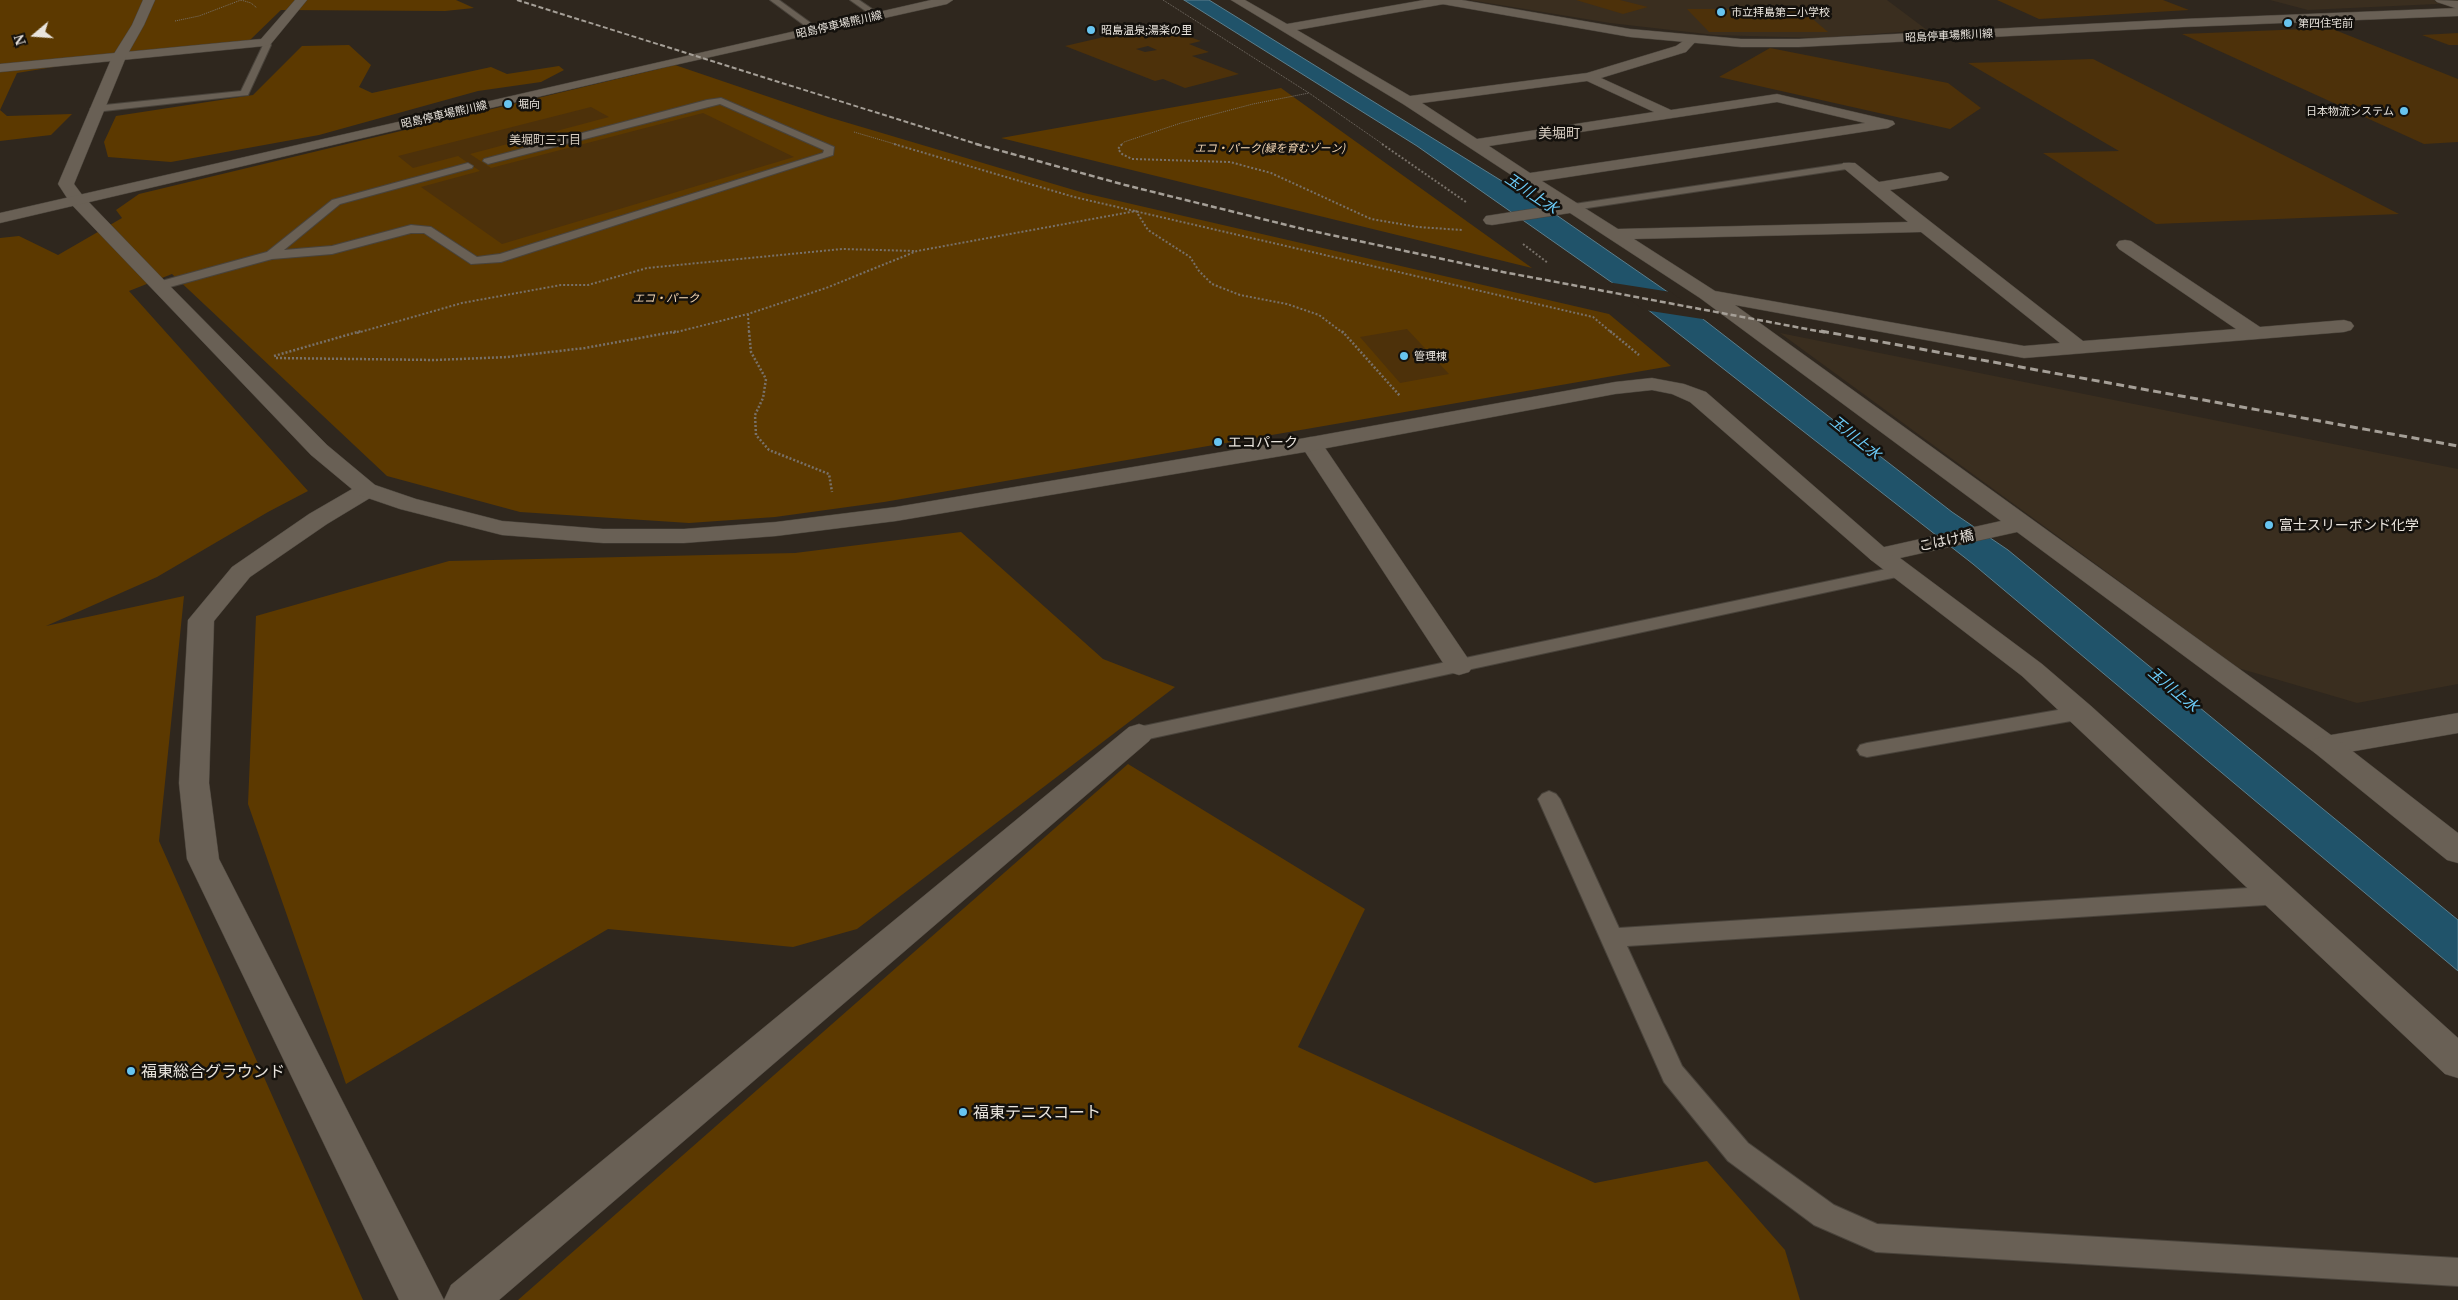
<!DOCTYPE html>
<html>
<head>
<meta charset="utf-8">
<style>
  body { margin:0 }
  #map { position:relative; width:2458px; height:1300px; overflow:hidden; background:#2f271e; font-family:Georgia,serif }
  canvas { display:block }
  .north { position:absolute; left:10px; top:10px; width:50px; height:50px; -webkit-text-stroke:4px #14110d; paint-order:stroke; rotate:252deg; font-size:14px; font-weight:700; line-height:20px; text-align:center; color:#e9e4dd }
  .north::after { content:''; display:block; margin:auto; width:18px; height:22px; background:#e9e4dd; clip-path:polygon(50% 0,100% 100%,50% 72%,0 100%) }
</style>
</head>
<body>
<div id="map">
<canvas width="2458" height="1300"></canvas>
<div class="north">N</div>
</div>
<script>
const ctx = document.querySelector('canvas').getContext('2d');
ctx.lineJoin = 'round';
function fill(path, color) {
  ctx.fillStyle = color;
  ctx.fill(path, 'evenodd');
}
function toPath(rows) {
  const path = new Path2D();
  for (const r of rows) {
    path.moveTo(r[0], r[1]);
    for (let i = 2; i < r.length; i += 2) path.lineTo(r[i], r[i + 1]);
  }
  return path;
}
function stroke(path, color, width, dash) {
  ctx.strokeStyle = color;
  ctx.lineWidth = width;
  ctx.lineCap = dash ? 'butt' : 'round';
  ctx.setLineDash(dash || []);
  ctx.stroke(path);
}
function write(font, color, halo, rows, align = 'center') {
  ctx.font = font + ' Georgia,"Noto Sans JP",serif';
  ctx.lineWidth = 5;
  ctx.setLineDash([]);
  ctx.textBaseline = 'middle';
  ctx.strokeStyle = halo;
  ctx.fillStyle = color;
  for (const [text, x, y, turn = 0] of rows) {
    ctx.save();
    ctx.translate(x, y);
    ctx.rotate((+turn || 0) * Math.PI / 180);
    ctx.textAlign = isNaN(turn) ? turn : align;
    if (halo) ctx.strokeText(text, 0, 0);
    ctx.fillText(text, 0, 0);
    ctx.restore();
  }
}
fill(toPath([
  [1470,0,1887,0,1927,30,1818,38,1715,35,1610,23],
  [2270,0,2458,0,2458,3,2308,10],
  [1780,333,2458,469,2458,684,2357,703,2238,668]
]), '#3a2e1f');
fill(toPath([
  [0,0,456,0,474,8,445,11,281,10,250,40,78,63,17,73,0,110,7,116,72,114,51,135,0,141],
  [349,45,371,65,359,87,372,93,491,67,507,74,559,66,564,70,541,82,478,91,319,135,171,162,108,157,104,142,116,116,253,95,302,46],
  [675,65,828,117,1084,193,1609,314,1671,366,884,502,775,517,689,523,520,512,387,476,172,274,129,291,308,491,268,512,157,577,46,626,184,596,159,841,363,1300,0,1300,0,238,19,236,58,255,122,218,116,210,139,194],
  [1281,88,1532,268,1001,138],
  [961,532,1103,659,1175,687,857,929,793,947,608,929,346,1084,248,804,256,616,449,561,795,553],
  [1128,764,1365,909,1298,1047,1595,1183,1707,1161,1785,1250,1800,1300,518,1300]
]), '#5c3900');
const water = toPath([
  [1184,0,1209,0,1552,212,1672,295,1952,512,2008,550,2458,920,2458,971,1973,564,1624,291,1417,146,1184,0]
]);
fill(water, '#20536a');
stroke(water, '#5c7e8c', 1);
fill(toPath([
  [1607,282,1671,292,1709,320,1644,310]
]), '#2f271e');
fill(toPath([
  [1576,0,1620,0,1648,7,1623,14],
  [1997,0,2163,0,2189,10,2039,19],
  [1687,9,1801,9,1828,32,1709,32],
  [1156,25,1201,41,1189,44,1209,52,1192,56,1239,74,1185,88,1163,79,1155,81,1065,46],
  [1148,46,1157,50,1145,52,1136,49],
  [2330,28,2458,79,2458,142,2424,144,2182,34],
  [2458,33,2458,45,2449,45,2422,35],
  [1770,48,1948,83,1981,108,1950,129,1719,77],
  [2093,59,2325,176,2399,214,2156,224,2043,153,2119,151,1968,63],
  [591,107,609,117,470,154,491,168,703,113,794,157,502,244,421,187,480,171,458,156,413,168,398,156],
  [1407,329,1449,374,1400,383,1360,337]
]), '#4d310a');
const service = toPath([
  [770,0,779,0,819,29,812,31,770,0],
  [850,0,859,0,881,15,874,17,850,0],
  [265,39,271,45,248,95,95,112,90,109,95,106,241,91,263,45,261,42,265,39],
  [721,98,834,147,833,155,501,262,471,264,424,233,411,233,332,254,272,259,159,290,153,286,154,283,267,252,332,200,468,163,473,166,472,168,340,204,284,250,332,246,411,225,431,227,477,257,500,254,823,153,824,150,720,104,488,164,483,161,484,159,707,100,721,98],
  [1849,163,1853,164,1853,168,1574,210,1568,207,1574,204,1849,163],
  [1900,566,1906,567,1909,571,1906,575,1139,741,1132,739,1129,734,1132,729,1139,727,1900,566],
  [2081,706,2088,708,2091,713,2088,718,1867,757,1860,755,1857,750,1860,745,1867,743,2081,706],
  [1549,791,1556,794,1560,799,1619,928,2280,886,2288,889,2291,895,2288,901,2280,904,1627,946,1682,1066,1748,1143,1834,1205,1877,1224,2458,1258,2458,1286,1876,1252,1814,1225,1728,1161,1664,1082,1538,799,1542,794,1549,791]
]);
const minor = toPath([
  [295,0,307,0,270,45,265,46,0,72,0,64,261,39,295,0],
  [1231,0,1245,0,1287,24,1424,0,1450,0,1444,4,1297,30,1410,96,1587,73,1676,46,1692,35,1698,39,1686,52,1601,78,1671,110,1777,94,1893,121,1895,124,1888,128,1542,181,1618,229,1908,222,1841,166,1843,163,1855,163,1879,182,1941,172,1949,177,1947,180,1890,190,2083,341,2236,329,2119,249,2116,245,2119,241,2125,240,2131,241,2260,327,2344,320,2351,322,2354,326,2351,330,2344,332,2024,358,1735,305,2331,735,2458,713,2458,733,2326,756,2315,753,2017,532,1900,558,2042,664,2091,706,2458,1038,2458,1078,2445,1074,2022,676,1871,560,1867,555,1871,550,2001,521,1700,298,1570,213,1492,225,1486,224,1483,220,1486,216,1557,205,1403,104,1231,0],
  [1587,81,1654,112,1477,139,1422,103,1587,81],
  [1777,102,1865,123,1530,173,1489,146,1777,102],
  [1921,232,2060,343,2024,346,1715,291,1634,239,1921,232],
  [1311,437,1319,439,1469,660,1473,666,1469,672,1459,675,1449,672,1300,444,1303,439,1311,437],
  [367,483,375,485,379,490,375,495,327,524,250,577,214,621,209,783,219,859,444,1300,399,1300,187,859,179,783,188,620,232,567,309,514,359,485,367,483],
  [1139,724,1149,727,1154,734,1149,741,499,1300,444,1300,451,1285,1129,727,1139,724]
]);
const tertiary = toPath([
  [143,0,155,0,144,25,126,57,74,184,83,196,166,282,327,445,375,485,416,499,502,521,603,529,684,529,776,522,896,507,1311,437,1615,382,1652,378,1684,384,1706,392,1893,555,1889,560,1880,563,1871,560,1690,402,1672,394,1652,390,1615,394,1311,451,896,521,776,536,684,543,603,543,502,535,400,509,359,495,311,455,71,204,58,184,112,57,132,25,143,0],
  [2435,0,2458,1,2458,9,2437,2,2435,0],
  [2326,736,2337,739,2458,833,2458,863,2447,860,2315,753,2311,746,2315,739,2326,736]
]);
const secondary = toPath([
  [931,0,953,0,947,4,657,69,0,223,0,213,931,0],
  [1436,0,1462,0,1630,29,1741,39,1799,39,2183,19,2458,8,2458,16,2183,27,1799,47,1741,47,1630,37,1442,4,1436,0]
]);
stroke(service, '#49433b', 2);
stroke(minor, '#49433b', 1);
stroke(tertiary, '#49433b', 1);
stroke(secondary, '#49433b', 1);
stroke(toPath([
  [241,0,251,3,257,8],
  [1163,0,1309,93,1384,145],
  [175,21,199,16,241,0],
  [854,132,898,145],
  [1121,145,1124,142,1181,123,1253,104,1309,93]
]), '#787169', 1, [1, 1]);
stroke(toPath([
  [894,144,1074,197,1593,317,1612,333],
  [1122,144,1118,149,1122,154,1132,159,1230,162,1271,173,1371,219,1418,227,1462,230],
  [1382,144,1466,202],
  [1523,244,1548,263],
  [748,314,749,333],
  [357,333,462,303,561,285,588,285,647,268,842,249,915,251],
  [673,333,748,314,826,288,917,251,1136,211,1148,230,1190,257,1199,271,1212,284,1240,295,1287,304,1319,315,1343,333]
]), '#787169', 2, [2, 2]);
stroke(toPath([
  [749,331,751,352,766,379,763,398,755,415,756,435,769,450,829,474,832,492],
  [1342,331,1400,396],
  [1610,331,1639,355],
  [274,356,361,331],
  [276,358,435,360,507,357,585,348,678,331]
]), '#787169', 2.5, [2, 2]);
fill(service, '#696055');
fill(minor, '#696055');
fill(tertiary, '#696055');
fill(secondary, '#696055');
stroke(toPath([
  [517,0,980,145]
]), '#a59f97', 2, [5, 2.5]);
stroke(toPath([
  [976,144,1125,185,1303,229,1503,272,1828,333]
]), '#a59f97', 2.5, [6, 3]);
stroke(toPath([
  [1821,331,2458,446]
]), '#a59f97', 3, [8, 4.5]);
for (const [x, y, r, color] of [
  [1721,12,5,"#67c4f0"],
  [2288,23,5,"#67c4f0"],
  [1091,30,5,"#67c4f0"],
  [508,104,5,"#67c4f0"],
  [2404,111,5,"#67c4f0"],
  [1404,356,5,"#67c4f0"],
  [1218,442,5,"#67c4f0"],
  [2269,525,5,"#67c4f0"],
  [131,1071,5,"#67c4f0"],
  [963,1112,5,"#67c4f0"]
]) {
  const dot = new Path2D();
  dot.arc(x, y, r, 0, 2 * Math.PI);
  ctx.fillStyle = color;
  ctx.fill(dot);
  stroke(dot, '#14110d', 2);
}
write('11px', '#e9e4dd', '#14110d', [
  ["市立拝島第二小学校",1731,12],
  ["第四住宅前",2298,23],
  ["昭島温泉;湯楽の里",1101,30],
  ["堀向",518,104],
  ["日本物流システム",2394,111,"right"],
  ["管理棟",1414,356]
], 'left');
write('11px', '#e9e4dd', '#14110d', [
  ["昭島停車場熊川線",839,24,-13],
  ["昭島停車場熊川線",1949,35,-3],
  ["昭島停車場熊川線",444,114,-13]
]);
write('italic 11px', '#f8dbb8', '#14110d', [
  ["エコ・パーク(緑を育むゾーン)",1270,148],
  ["エコ・パーク",666,298]
]);
write('12px', '#d7cdc1', '#14110d', [
  ["美堀町三丁目",545,139]
]);
write('14px', '#d7cdc1', '#14110d', [
  ["美堀町",1559,133]
]);
write('14px', '#e9e4dd', '#14110d', [
  ["エコパーク",1228,442],
  ["富士スリーボンド化学",2279,525]
], 'left');
write('14px', '#e9e4dd', '#14110d', [
  ["こはけ橋",1946,540,-12]
]);
write('italic 15px', '#6ccdfa', '#14110d', [
  ["玉川上水",1532,193,34],
  ["玉川上水",1856,437,39],
  ["玉川上水",2174,689,40]
]);
write('16px', '#e9e4dd', '#14110d', [
  ["福東総合グラウンド",141,1071],
  ["福東テニスコート",973,1112]
], 'left');
</script>
</body>
</html>
